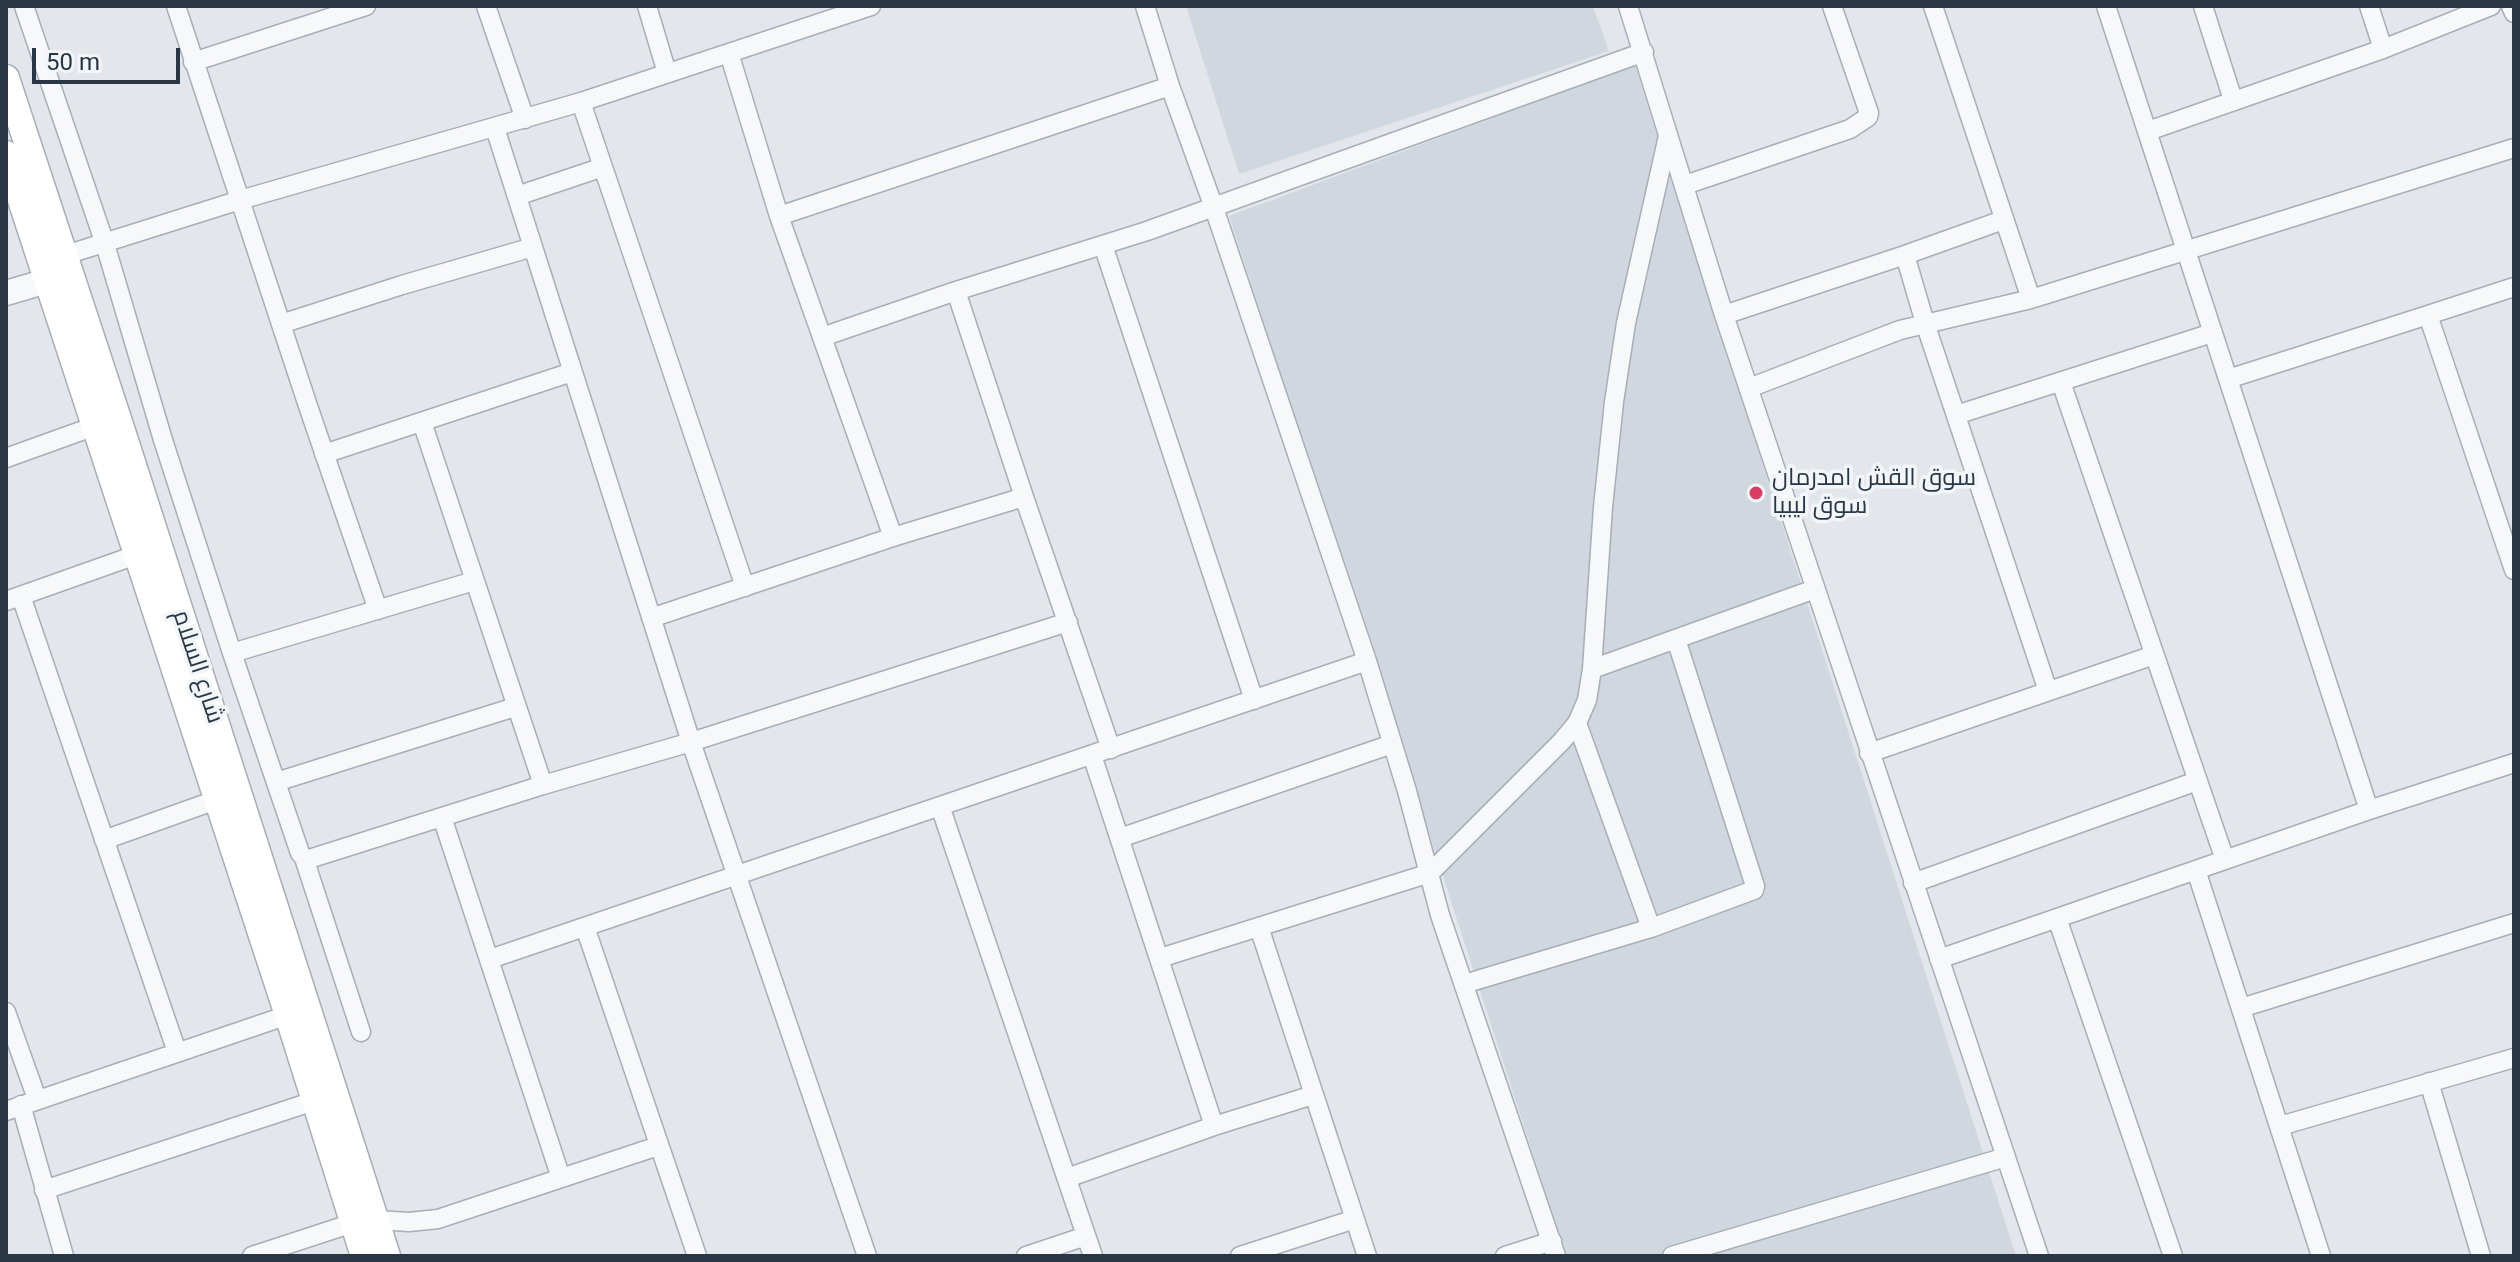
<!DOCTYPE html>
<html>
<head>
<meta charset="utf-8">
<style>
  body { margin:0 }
  #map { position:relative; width:2520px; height:1262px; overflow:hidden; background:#e3e7ec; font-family:Roboto,sans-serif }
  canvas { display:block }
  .frame { position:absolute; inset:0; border:8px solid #293646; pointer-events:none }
  .scale { position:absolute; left:32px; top:48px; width:148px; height:36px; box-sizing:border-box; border:4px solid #293646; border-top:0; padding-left:10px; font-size:24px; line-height:28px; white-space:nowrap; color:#293646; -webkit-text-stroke:6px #f3f6f9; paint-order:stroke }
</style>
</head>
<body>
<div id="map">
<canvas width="2520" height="1262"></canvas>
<div class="frame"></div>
<div class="scale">50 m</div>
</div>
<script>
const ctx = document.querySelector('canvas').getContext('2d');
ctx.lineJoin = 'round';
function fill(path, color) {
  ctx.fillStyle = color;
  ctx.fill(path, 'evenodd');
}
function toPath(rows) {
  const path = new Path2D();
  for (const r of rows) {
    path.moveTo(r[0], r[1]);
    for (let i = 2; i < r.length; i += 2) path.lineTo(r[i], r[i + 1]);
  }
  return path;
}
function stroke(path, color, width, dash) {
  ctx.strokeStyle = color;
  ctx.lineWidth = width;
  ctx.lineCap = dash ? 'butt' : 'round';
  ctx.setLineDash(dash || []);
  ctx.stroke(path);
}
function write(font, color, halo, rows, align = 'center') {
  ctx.font = font + ' Roboto,Cairo,sans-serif';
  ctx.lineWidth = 7;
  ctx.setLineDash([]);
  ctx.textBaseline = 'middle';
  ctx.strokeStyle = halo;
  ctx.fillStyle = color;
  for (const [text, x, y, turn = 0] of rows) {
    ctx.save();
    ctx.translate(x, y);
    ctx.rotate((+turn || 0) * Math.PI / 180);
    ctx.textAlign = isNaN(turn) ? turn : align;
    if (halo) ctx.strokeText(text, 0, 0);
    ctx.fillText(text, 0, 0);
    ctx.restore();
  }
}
fill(toPath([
  [1186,6,1593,6,1609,51,1239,174],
  [1635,65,2016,1256,1566,1256,1229,216]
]), '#d1d7de');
const minor = toPath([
  [24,6,105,244,163,440,232,653,300,853,304,858,361,1032],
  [176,6,308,406,378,610],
  [486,6,525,119],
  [647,6,667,73],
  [1145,6,1170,86,1213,205,1367,661,1407,791,1440,915,1556,1256],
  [1628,6,1724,315,2039,1256],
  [1933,6,2031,299],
  [2106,6,2369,810],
  [2203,6,2233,100],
  [2369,6,2383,49],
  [2511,6,2514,13],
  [729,53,779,216,893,537],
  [193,62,366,6],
  [581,102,745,587],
  [495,128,691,742,867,1256],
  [2148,131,2383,49,2491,6],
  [1685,185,1850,129,1868,117,1869,113,1832,6],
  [517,196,603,167],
  [779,216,1170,86],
  [2003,220,1905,255,1925,323,2048,691],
  [1103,245,1254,700],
  [56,258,240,200,581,102,871,6],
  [2514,287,2428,315,2514,570],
  [956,291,1024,497,1111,749],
  [1724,315,1905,255],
  [281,324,402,285,533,247],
  [822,337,956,291,1147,231,1644,52],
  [2228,379,2428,315],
  [2061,382,2225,860],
  [1749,388,1900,330,2031,299,2514,148],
  [1956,415,2212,333],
  [422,422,543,785],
  [324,454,572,372],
  [6,458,95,426],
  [21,596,177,1052],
  [6,601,136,555],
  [651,618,893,537,1024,497],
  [232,653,474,581],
  [1592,669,1815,589],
  [1577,723,1651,928],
  [1869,753,2154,655],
  [1092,755,1214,1126],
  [276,782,515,707],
  [940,806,1093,1256],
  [442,817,561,1178],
  [1120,838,1392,744],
  [104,840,216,800],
  [304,858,309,859,543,785,691,742,1068,622],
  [2196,870,2321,1256],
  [1913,883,2197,781],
  [2057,918,2173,1256],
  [585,927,697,1256],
  [1259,927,1367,1256],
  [1160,958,1430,873,1562,741,1577,723,1587,700,1592,669,1603,507,1614,402,1626,323,1668,136],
  [490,959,1367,661],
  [1939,959,2369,810,2514,763],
  [1464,984,1651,928,1754,890,1755,886,1676,639],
  [2241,1008,2514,923],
  [6,1012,37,1099],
  [2429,1082,2481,1256],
  [21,1105,64,1256],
  [6,1111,288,1015],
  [2280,1126,2514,1058],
  [1067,1178,1214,1126,1313,1095],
  [44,1190,314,1101],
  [376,1220,409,1222,438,1219,658,1146],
  [252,1256,353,1223],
  [1026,1256,1086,1236],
  [1240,1256,1355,1219],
  [1505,1256,1552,1241],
  [1672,1256,2006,1157]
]);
const tertiary = toPath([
  [6,293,64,276]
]);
const secondary = toPath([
  [6,78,122,431,387,1256],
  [6,154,288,1015,364,1256]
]);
stroke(minor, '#a7aeb7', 21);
stroke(tertiary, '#a7aeb7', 27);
stroke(secondary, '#a7aeb7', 29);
stroke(minor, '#f6f8fa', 18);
stroke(tertiary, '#f6f8fa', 24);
stroke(secondary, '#fff', 26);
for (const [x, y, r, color] of [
  [1756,493,8,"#db3e63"]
]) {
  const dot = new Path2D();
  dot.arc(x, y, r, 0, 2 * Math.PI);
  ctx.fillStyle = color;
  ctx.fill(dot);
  stroke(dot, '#f3f6f9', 3);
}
write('24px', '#293646', '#f3f6f9', [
  ["سوق القش امدرمان",1772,479],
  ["سوق ليبيا",1772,507]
], 'left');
write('24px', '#293646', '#f3f6f9', [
  ["شارع السلام",197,667,72]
]);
</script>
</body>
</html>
